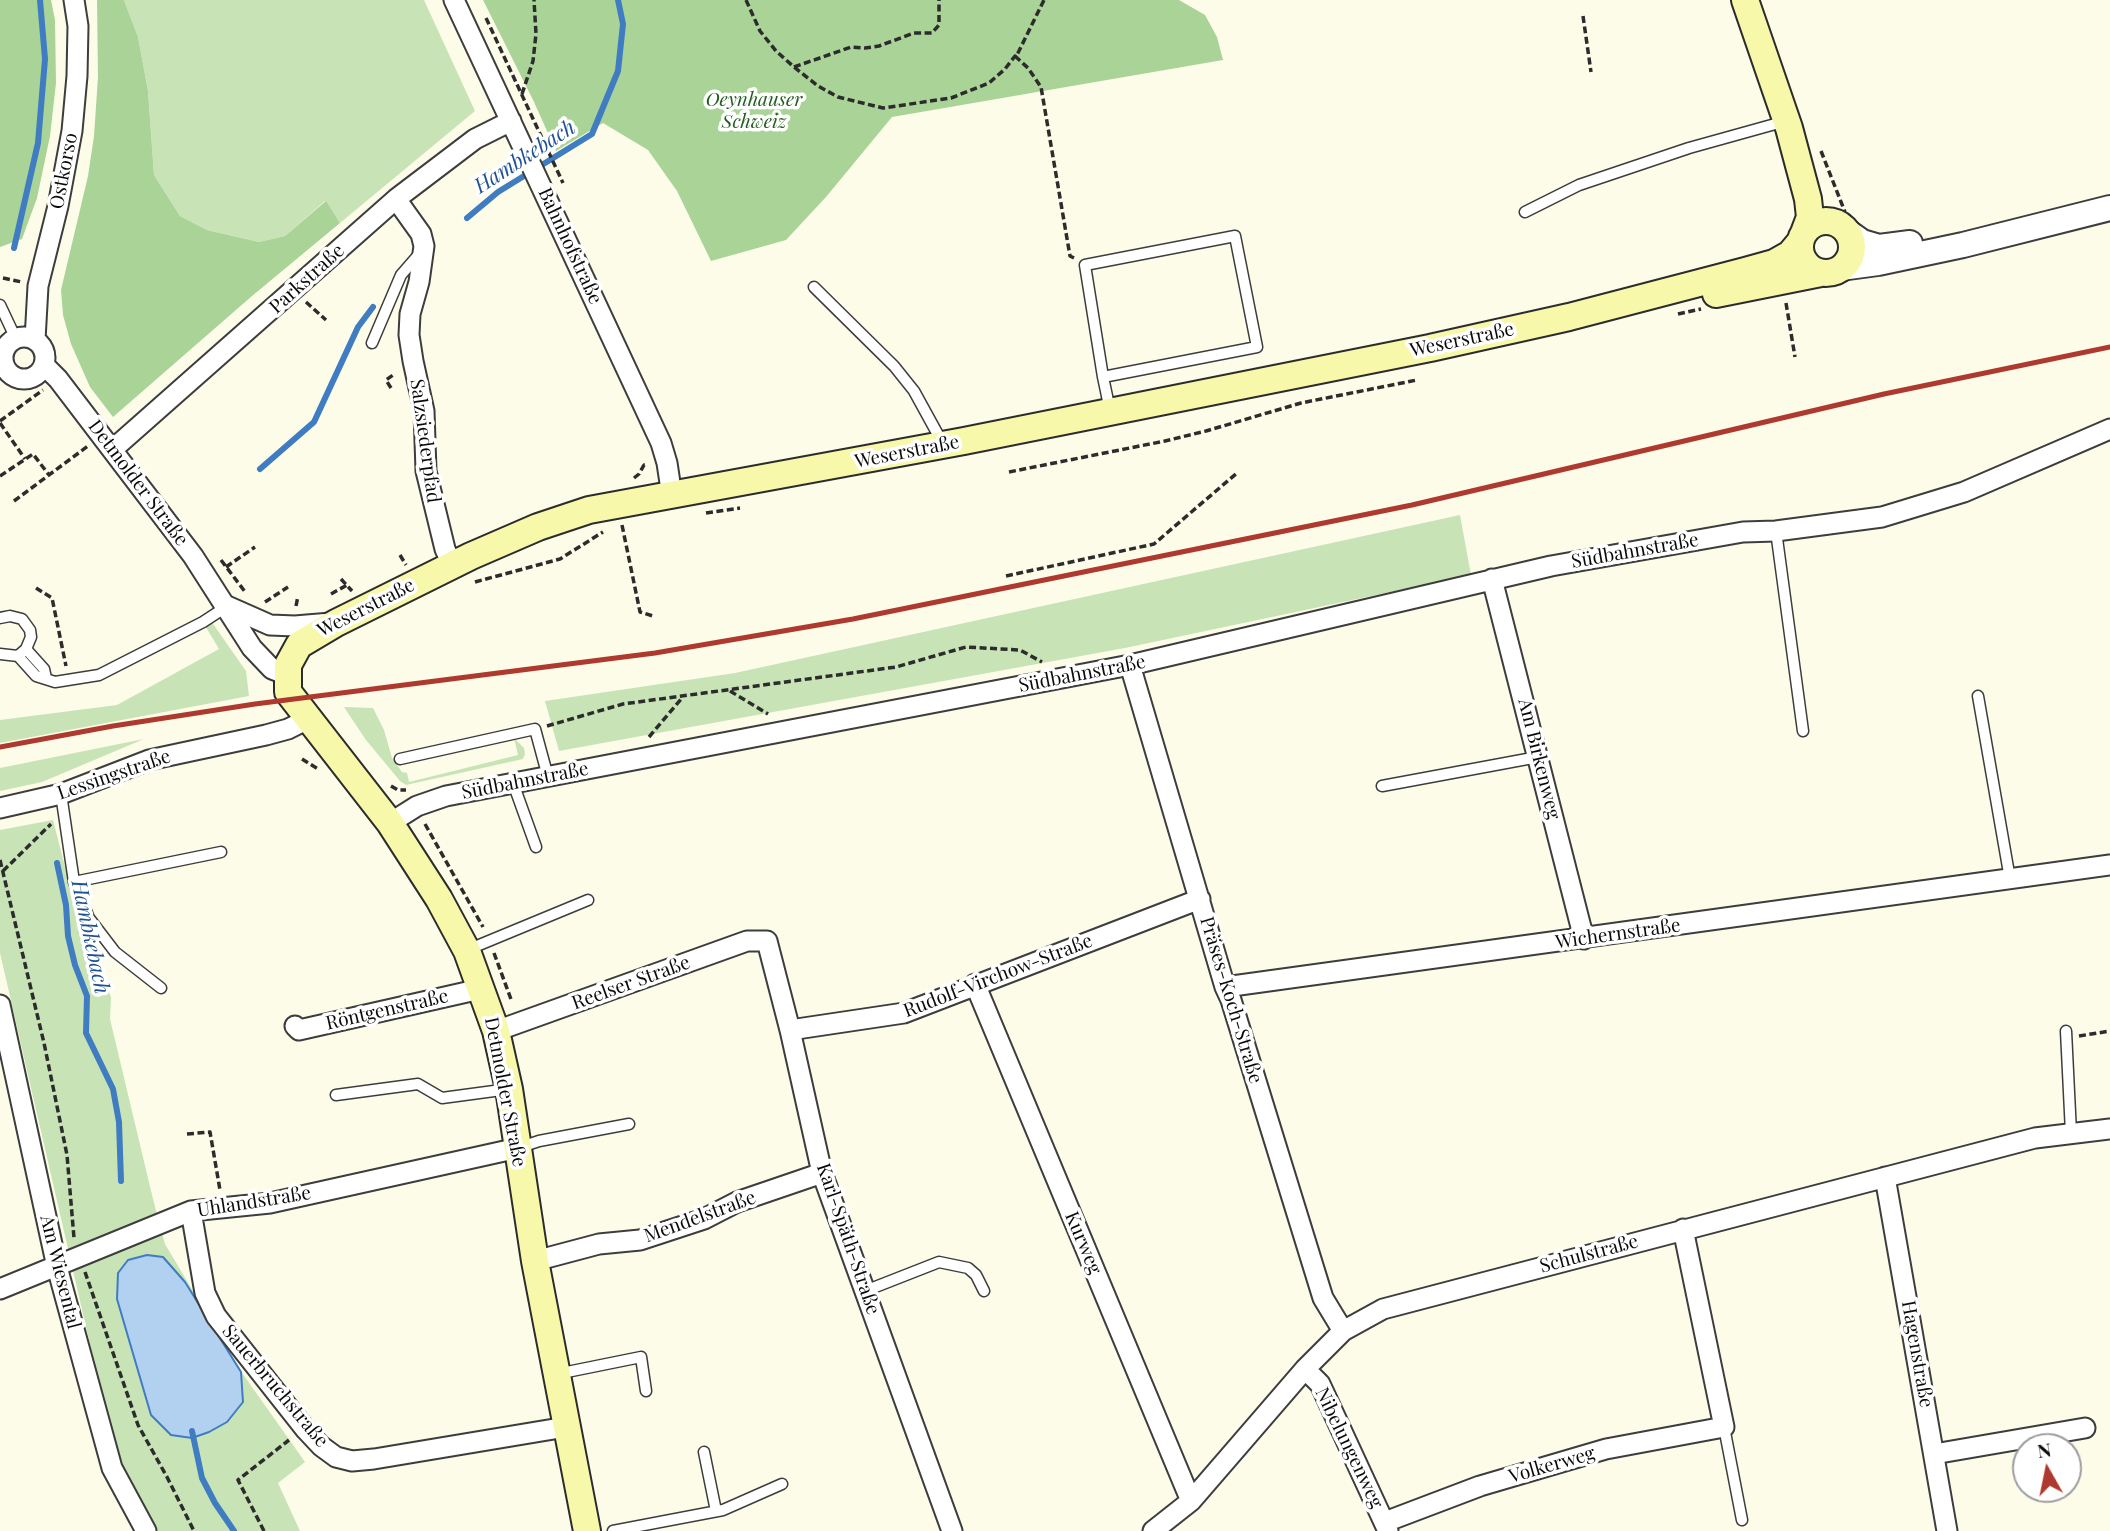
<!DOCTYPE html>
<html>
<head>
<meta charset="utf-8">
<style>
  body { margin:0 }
  #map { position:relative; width:2110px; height:1531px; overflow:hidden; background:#fdfce9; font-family:"Playfair Display",serif }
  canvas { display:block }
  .north { position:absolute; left:2012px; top:1433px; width:70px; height:70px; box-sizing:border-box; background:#fff; border:2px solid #9d9d9d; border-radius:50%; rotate:351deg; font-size:19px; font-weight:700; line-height:28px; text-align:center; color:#0a0a0a }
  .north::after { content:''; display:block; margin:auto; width:24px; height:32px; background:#ae392f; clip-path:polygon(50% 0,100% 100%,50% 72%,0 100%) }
</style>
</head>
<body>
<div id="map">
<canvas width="2110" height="1531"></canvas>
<div class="north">N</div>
</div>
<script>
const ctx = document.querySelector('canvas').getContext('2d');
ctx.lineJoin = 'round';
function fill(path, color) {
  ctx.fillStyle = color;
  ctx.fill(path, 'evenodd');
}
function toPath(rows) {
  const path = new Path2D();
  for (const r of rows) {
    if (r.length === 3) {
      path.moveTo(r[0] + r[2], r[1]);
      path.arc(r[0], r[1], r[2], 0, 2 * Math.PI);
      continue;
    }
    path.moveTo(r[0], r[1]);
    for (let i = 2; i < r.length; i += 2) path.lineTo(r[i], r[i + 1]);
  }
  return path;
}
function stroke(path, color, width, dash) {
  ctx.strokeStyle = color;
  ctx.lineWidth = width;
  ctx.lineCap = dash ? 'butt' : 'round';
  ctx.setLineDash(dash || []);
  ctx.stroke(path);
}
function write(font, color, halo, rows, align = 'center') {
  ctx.font = font + ' "Playfair Display",serif';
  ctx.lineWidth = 7;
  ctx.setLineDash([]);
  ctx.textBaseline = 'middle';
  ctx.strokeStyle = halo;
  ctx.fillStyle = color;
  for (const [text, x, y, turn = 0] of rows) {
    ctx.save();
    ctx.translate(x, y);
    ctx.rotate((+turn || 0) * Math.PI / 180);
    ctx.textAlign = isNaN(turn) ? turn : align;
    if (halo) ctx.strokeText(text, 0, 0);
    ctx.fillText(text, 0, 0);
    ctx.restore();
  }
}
fill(toPath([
  [124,0,424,0,475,111,340,223,325,201,285,236,259,242,207,230,180,216,154,175,148,91,138,37],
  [1460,515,1471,575,1125,648,559,751,545,701,735,673],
  [211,621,246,671,249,696,0,743,0,720,117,705,219,649,204,624],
  [344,707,373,708,384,730,392,758,402,772,407,773,409,782,518,755,514,738,524,748,525,754,523,759,406,785,400,781,366,740],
  [144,739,42,782,0,791,0,768],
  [53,820,76,910,111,997,110,1019,153,1199,165,1244,240,1370,305,1462,278,1483,300,1531,155,1531,117,1462,0,953,0,830]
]), '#c8e4b6');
fill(toPath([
  [0,0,51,0,55,20,56,83,50,136,37,198,22,239,0,247],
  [97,0,124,0,138,37,148,91,154,175,180,216,207,230,259,242,285,236,326,201,340,223,252,296,113,417,90,387,71,344,63,315,61,290,88,176,94,136,98,77],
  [483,0,1179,0,1205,15,1217,37,1223,60,892,117,826,197,786,240,711,261,677,191,648,150,603,123,556,151,534,102]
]), '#aad397');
const water = toPath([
  [147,1255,163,1257,185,1282,241,1372,243,1402,227,1422,209,1432,192,1438,171,1435,151,1415,117,1299,118,1273,128,1260,147,1255]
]);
fill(water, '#b2d1f0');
stroke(water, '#3f7cc1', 2);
stroke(toPath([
  [467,218,498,192,592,134,618,71,623,24,618,0],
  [14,248,38,143,45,59,40,0],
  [260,469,314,422,358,327,373,307],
  [57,863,66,905,68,936,75,965,87,996,86,1033,113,1089,119,1122,121,1181],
  [192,1431,202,1478,215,1503,234,1531]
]), '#3f7cc1', 6);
const service = toPath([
  [1525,212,1579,185,1689,148,1786,121],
  [814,287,894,366,914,391,942,442],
  [0,305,16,339],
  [372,343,401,275,421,252],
  [1103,377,1257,347,1235,236,1085,265,1103,377,1107,396,1110,412],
  [1776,531,1803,731],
  [0,618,10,616,22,619,30,630,31,637,26,649,18,656,0,654],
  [26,649,44,669,46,678],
  [18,656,36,676,55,682,99,675,203,622,226,607],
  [1978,696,2010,879],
  [400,759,535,729,548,777],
  [513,783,536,847],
  [1382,786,1538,757],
  [61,794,74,882,89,918,115,952,161,988],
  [74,882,221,852],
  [467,950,588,900],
  [2066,1031,2071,1133],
  [336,1095,418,1084,442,1098,509,1089],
  [521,1147,539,1141,629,1124],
  [865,1291,939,1262,968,1268,976,1275,984,1291],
  [557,1374,641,1357,646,1391],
  [1724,1427,1742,1520],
  [704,1452,716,1511],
  [613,1531,723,1510,782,1484]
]);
const minor = toPath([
  [454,0,661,443,667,463,672,496],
  [396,199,421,234,424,246,419,282,410,314,409,335,413,361,424,411,426,471,445,549,452,565],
  [24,358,21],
  [35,340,38,286,58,206,72,131,77,76,78,26,74,0],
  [44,365,58,379,193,556,252,648,272,669,287,675],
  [112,450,396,199,475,139,511,121],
  [1492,579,1584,939],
  [227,606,270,625,295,626,331,623],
  [1130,665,1225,987,1231,1000,1323,1298,1343,1331],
  [0,808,61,794,149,760,266,735,288,729,308,719],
  [390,823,417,806,446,796,1130,665,1551,566,1743,532,1776,531,1882,517,1964,492,2110,429],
  [975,984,1191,1501],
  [1225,987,2110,865],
  [0,1005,57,1267,112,1468,146,1531],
  [295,1026,299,1030,467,992,481,987],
  [790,1030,904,1013,1200,899],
  [496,1031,747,941,767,941,790,1030,822,1173,952,1531],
  [1885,1177,1947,1531],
  [191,1211,205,1293,216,1316,306,1430,321,1446,336,1457,352,1461,374,1459,566,1427],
  [535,1261,599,1244,640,1240,704,1219,737,1202,822,1173],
  [0,1289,191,1211,270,1203,518,1148],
  [1305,1369,1320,1384,1388,1531],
  [1934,1454,2085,1428],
  [1385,1522,1480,1486,1606,1449,1724,1427,1683,1229],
  [1153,1531,1191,1501,1305,1369,1343,1331,1383,1309,2035,1138,2110,1129]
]);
const tertiary = toPath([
  [1848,232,1862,242,1879,247,1910,243],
  [1841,268,1878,263,1963,245,2110,208]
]);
const secondary = toPath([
  [1745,0,1789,128,1808,199,1810,217,1804,233],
  [1826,247,26],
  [1716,294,1821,273],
  [587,1531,535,1261,509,1089,496,1031,467,951,439,899,390,823,288,692,288,665,299,645,336,623,471,556,538,527,589,510,964,441,1430,348,1569,317,1745,271,1774,263,1790,254,1800,242]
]);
stroke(service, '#3d3d3d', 13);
stroke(minor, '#3d3d3d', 23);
stroke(tertiary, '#3d3d3d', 28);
stroke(secondary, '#2c2c2c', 30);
stroke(toPath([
  [746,0,760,31,776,51,794,67,818,86,838,97,883,108,951,98,989,83,1005,69,1015,56,1016,57,1044,0],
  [1583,16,1591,72],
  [486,18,563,183],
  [1015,56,1028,68,1041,87,1070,256,1074,258],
  [794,67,851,47,865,48,879,46,914,33,932,33,939,25,939,0],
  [522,94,533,61,536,34,534,0],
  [1821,151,1845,212],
  [3,278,22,282],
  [306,302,326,320],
  [1786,303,1795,357],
  [1678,314,1701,309],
  [391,388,386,380,393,375],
  [0,421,43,390],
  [0,423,25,459],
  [1009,472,1165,441,1206,431,1301,403,1417,380],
  [0,476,33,454,49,475],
  [634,478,639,474,644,465,648,465],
  [14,501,88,446],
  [706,513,740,508],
  [622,525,640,612,653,616],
  [400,555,406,565],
  [221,560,246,593],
  [226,567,255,547],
  [1006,576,1154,544,1237,473],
  [341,579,352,591],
  [475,582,560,559,603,532],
  [36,588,52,598,66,666],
  [331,594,347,585],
  [265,602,288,587],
  [296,606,298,596],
  [730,691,768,714],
  [547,726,623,704,896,667,966,647,1020,650,1042,662],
  [649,737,682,698],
  [302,759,318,769],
  [391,786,398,790,406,790],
  [425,824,483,927],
  [0,860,44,1043,67,1155,74,1238],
  [3,871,51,824],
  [494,953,512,1002],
  [2079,1036,2110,1031],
  [187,1134,210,1132,220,1190],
  [85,1272,138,1425,167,1477,194,1531],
  [264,1531,238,1480,289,1440]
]), '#2c2c2c', 3.5, [7, 3.5]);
stroke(service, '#fff', 10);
stroke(minor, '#fff', 19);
stroke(tertiary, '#fff', 24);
stroke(secondary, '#f7f8a9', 26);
stroke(toPath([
  [0,747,113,726,255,704,655,653,853,619,1412,505,1884,394,2110,347]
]), '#ae392f', 5);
write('italic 19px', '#255c21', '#fff', [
  ["Oeynhauser",754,100],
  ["Schweiz",754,122]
]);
write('19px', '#0a0a0a', '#fff', [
  ["Ostkorso",64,171,-79],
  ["Bahnhofstraße",570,246,65],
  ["Parkstraße",307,279,-42],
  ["Weserstraße",1462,340,-12],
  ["Salzsiederpfad",425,441,82],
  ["Weserstraße",907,452,-11],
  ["Detmolder Straße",138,483,53],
  ["Südbahnstraße",1635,551,-10],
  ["Weserstraße",366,608,-27],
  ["Südbahnstraße",1082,674,-11],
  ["Am Birkenweg",1539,759,76],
  ["Lessingstraße",114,775,-19],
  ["Südbahnstraße",525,781,-11],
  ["Wichernstraße",1618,934,-8],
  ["Rudolf-Virchow-Straße",998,976,-21],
  ["Reelser Straße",631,983,-20],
  ["Präses-Koch-Straße",1231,1000,73],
  ["Röntgenstraße",387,1010,-13],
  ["Detmolder Straße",505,1092,79],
  ["Uhlandstraße",254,1202,-9],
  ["Mendelstraße",700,1217,-20],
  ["Karl-Späth-Straße",848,1239,71],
  ["Kurweg",1083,1243,67],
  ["Schulstraße",1589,1254,-15],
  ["Am Wiesental",60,1272,76],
  ["Hagenstraße",1917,1354,80],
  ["Sauerbruchstraße",275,1386,50],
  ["Nibelungenweg",1349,1448,64],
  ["Volkerweg",1552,1465,-16]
]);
write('italic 21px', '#1f5091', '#fff', [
  ["Hambkebach",525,157,-33],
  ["Hambkebach",90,937,78]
]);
</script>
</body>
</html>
